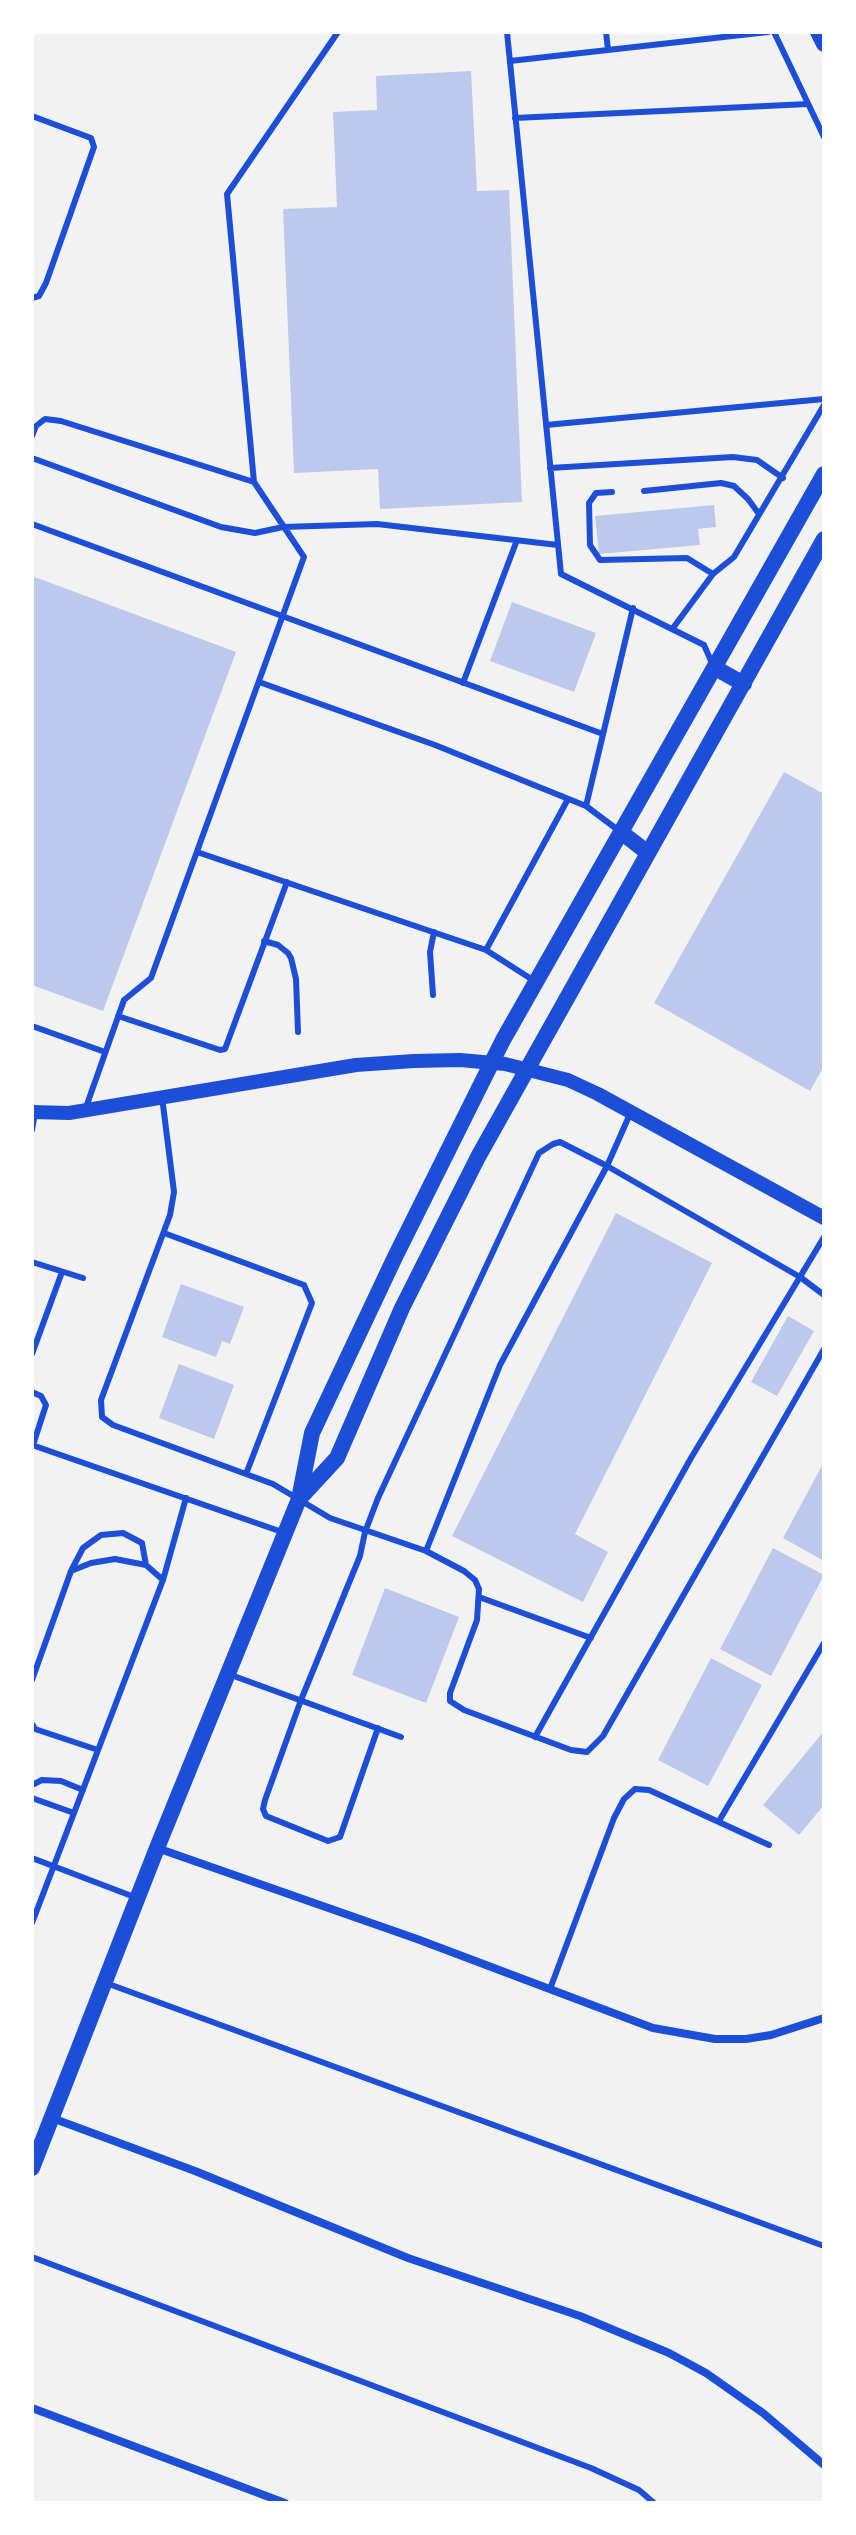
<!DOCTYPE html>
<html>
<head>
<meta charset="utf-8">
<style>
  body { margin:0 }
  #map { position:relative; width:856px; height:2535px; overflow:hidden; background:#f2f2f2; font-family:"Fira Sans",sans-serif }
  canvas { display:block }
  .frame { position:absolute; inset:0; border:34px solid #fff; pointer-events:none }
</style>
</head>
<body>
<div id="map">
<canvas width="856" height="2535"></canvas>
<div class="frame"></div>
</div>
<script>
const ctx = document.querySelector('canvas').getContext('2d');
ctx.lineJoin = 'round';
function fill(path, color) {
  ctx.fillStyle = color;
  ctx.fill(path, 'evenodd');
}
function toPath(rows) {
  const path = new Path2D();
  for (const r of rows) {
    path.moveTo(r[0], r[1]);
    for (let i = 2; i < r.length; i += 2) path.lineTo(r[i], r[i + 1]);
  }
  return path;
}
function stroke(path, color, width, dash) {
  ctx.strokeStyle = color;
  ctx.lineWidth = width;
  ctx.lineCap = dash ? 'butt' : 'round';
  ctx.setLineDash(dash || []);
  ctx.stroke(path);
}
fill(toPath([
  [471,71,477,191,509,190,522,502,380,509,378,469,294,473,283,209,337,207,333,112,377,110,376,76],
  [714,505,716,527,698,529,700,545,599,554,595,516],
  [32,576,236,652,103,1011,32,985],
  [512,602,596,633,574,692,490,661],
  [784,772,824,794,824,1066,810,1091,654,1003],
  [616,1213,712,1263,575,1534,608,1552,583,1602,452,1536],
  [181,1284,244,1307,230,1344,222,1341,216,1357,162,1337],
  [788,1316,814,1331,777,1396,751,1382],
  [179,1364,234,1385,214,1439,159,1418],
  [824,1462,824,1561,783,1538],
  [773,1548,824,1575,771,1676,720,1649],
  [385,1588,459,1617,426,1703,352,1675],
  [711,1658,762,1685,708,1786,658,1760],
  [824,1731,824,1805,799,1835,763,1805]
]), '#bdc9ec');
stroke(toPath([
  [507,32,561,574,704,645,712,663],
  [606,32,608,50],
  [774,32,824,137],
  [510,61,768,32],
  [32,116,91,138,94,147,46,283,39,296,32,298],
  [515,118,808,104],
  [546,425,824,399],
  [32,436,36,426,45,419,61,421,254,482],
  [32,458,221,527,255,533,283,527,377,524,558,545],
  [550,468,733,457,757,460,783,478],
  [644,491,721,483,734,486,748,499,759,514],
  [612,492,596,493,589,503,590,545,600,560,687,558,713,574],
  [32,524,603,734],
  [673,628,713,574,734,557,824,405],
  [259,682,435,745,586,806,618,830],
  [463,683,517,540],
  [586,806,633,608],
  [197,852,486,950,536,982],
  [264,941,278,945,288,953,291,958,296,979,298,1032],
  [486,950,568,799],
  [433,995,430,952,434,932],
  [118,1016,220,1050,225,1049,287,882],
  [32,1026,105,1052],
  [162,1097,174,1192,170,1215,101,1400,102,1417,113,1425,273,1484,330,1518,426,1551,500,1365,607,1166,630,1114],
  [85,1110,124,1000,151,978,304,557,254,482,227,194,338,32],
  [32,1130,35,1113],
  [164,1233,304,1285,312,1303,246,1474],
  [32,1262,83,1278],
  [32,1354,62,1272],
  [32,1392,41,1396,46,1405,33,1445],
  [32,1445,285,1533],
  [426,1551,464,1571,475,1580,479,1589,477,1620,450,1693,450,1701,464,1710,571,1750,587,1752,603,1736,824,1349],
  [72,1569,83,1548,101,1535,123,1533,142,1543,146,1565],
  [479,1597,591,1638],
  [231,1675,401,1737],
  [32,1680,71,1571,91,1563,115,1559,146,1565,163,1580],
  [32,1724,35,1729,98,1750],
  [378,1728,340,1837,328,1841,266,1816,263,1809,265,1800,301,1700,360,1556,365,1532,378,1498,539,1153,553,1144,560,1142,607,1166,800,1277,824,1295],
  [535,1737,691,1458,824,1237],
  [32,1785,42,1780,61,1781,83,1790],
  [32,1798,74,1813],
  [719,1821,824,1643],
  [32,1858,137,1898],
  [32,1923,163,1580,186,1498],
  [106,1983,824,2246],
  [550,1989,614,1818,624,1799,635,1789,649,1790,769,1845],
  [32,2257,591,2468,639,2490,654,2503]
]), '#1d4ed8', 6);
stroke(toPath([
  [157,1848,417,1939,653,2028,715,2039,746,2039,771,2035,824,2018],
  [52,2118,195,2171,408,2258,580,2316,669,2353,706,2373,763,2413,824,2465],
  [32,2408,285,2503]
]), '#1d4ed8', 8);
stroke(toPath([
  [32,1112,69,1113,356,1065,414,1061,460,1060,505,1064,568,1080,598,1094,824,1218]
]), '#1d4ed8', 14);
stroke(toPath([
  [818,32,824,44],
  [715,668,744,684],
  [621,832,648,853],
  [300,1498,337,1458,402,1308,478,1157,824,539],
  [32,2168,157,1848,299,1499,312,1433,395,1257,503,1040,824,474]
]), '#1d4ed8', 16);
</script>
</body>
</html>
